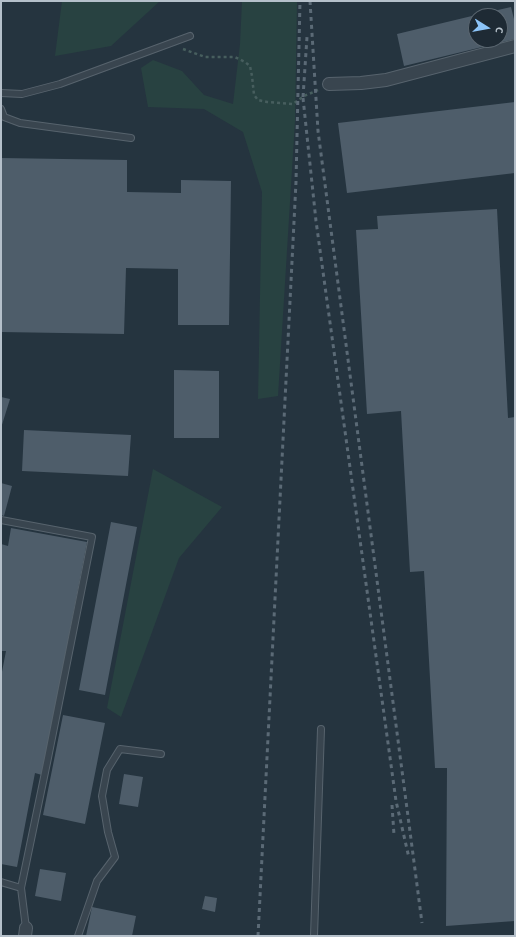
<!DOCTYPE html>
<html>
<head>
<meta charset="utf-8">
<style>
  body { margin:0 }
  #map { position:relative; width:516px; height:937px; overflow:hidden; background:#25343f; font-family:"Alegreya Sans",sans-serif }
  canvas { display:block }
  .frame { position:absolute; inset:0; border:2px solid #b5c0ca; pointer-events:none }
  .north { position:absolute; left:468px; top:8px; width:40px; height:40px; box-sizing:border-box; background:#1e2a34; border:1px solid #5a6670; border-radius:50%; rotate:101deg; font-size:11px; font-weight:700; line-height:16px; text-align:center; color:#b5c0ca }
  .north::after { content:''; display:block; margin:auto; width:14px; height:18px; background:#8cc4f8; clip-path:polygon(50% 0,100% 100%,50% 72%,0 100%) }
</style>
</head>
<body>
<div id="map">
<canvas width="516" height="937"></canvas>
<div class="frame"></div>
<div class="north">С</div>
</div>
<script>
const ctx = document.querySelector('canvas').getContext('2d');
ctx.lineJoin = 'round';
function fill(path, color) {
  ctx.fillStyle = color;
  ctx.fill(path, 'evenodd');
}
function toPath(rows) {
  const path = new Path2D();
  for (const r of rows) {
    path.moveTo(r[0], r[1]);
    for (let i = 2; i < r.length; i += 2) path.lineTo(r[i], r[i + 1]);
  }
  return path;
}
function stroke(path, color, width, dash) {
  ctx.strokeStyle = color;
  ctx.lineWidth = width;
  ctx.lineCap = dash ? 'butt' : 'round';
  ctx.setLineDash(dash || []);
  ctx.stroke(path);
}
fill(toPath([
  [62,1,160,1,111,46,55,56],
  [242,1,297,1,295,121,278,396,258,399,262,192,243,132,204,109,148,107,141,68,153,60,182,71,204,95,233,104,240,44],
  [153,469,222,507,179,558,121,717,107,708]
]), '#284241');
fill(toPath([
  [511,7,515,23,515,39,404,66,397,34,476,15,476,40,500,40,500,16,476,15],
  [515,102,515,173,347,193,338,123],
  [1,158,127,160,127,192,181,193,181,180,231,181,229,325,178,325,178,269,126,268,124,334,1,332],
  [497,209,508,418,515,417,515,921,446,926,447,768,435,768,424,571,410,572,401,411,367,414,356,230,378,229,377,216],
  [174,370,219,371,219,438,174,438],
  [1,397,10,399,1,428],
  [24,430,131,435,128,476,22,471],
  [1,483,12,486,4,516,1,515],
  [111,522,137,527,105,695,79,690],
  [11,528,87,542,42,775,35,773,17,867,1,864,1,677,6,651,1,651,1,544,8,546],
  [63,715,105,723,85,824,43,815],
  [124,774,143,777,138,807,119,804],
  [40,869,66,873,61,901,35,896],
  [205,896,217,898,215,912,202,909],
  [92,907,136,916,132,936,86,936]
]), '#4e5d6a');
const lane = toPath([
  [1,93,22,94,60,84,190,36],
  [1,109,4,117,20,123,131,138],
  [1,520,92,537,48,758,21,888,1,882],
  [21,888,26,928],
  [78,936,97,881,115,857,108,832,102,796,107,770,120,749,161,754],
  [314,936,321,729]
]);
const street = toPath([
  [329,84,361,83,386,80,515,46],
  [25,936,26,928]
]);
stroke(lane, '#57636d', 8);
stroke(street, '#57636d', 14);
stroke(toPath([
  [183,49,205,57,235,57,245,62,250,66,252,76,254,95,258,100,267,102,293,104,304,96,318,90]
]), '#475e5e', 2.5, [3, 3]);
stroke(lane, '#39454f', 6);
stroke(street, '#39454f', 12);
stroke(toPath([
  [310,1,318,131,422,923],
  [303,97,307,37],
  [303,98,316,221,396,801,409,858],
  [392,805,394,835],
  [258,936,296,182,300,1]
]), '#5b6a76', 3, [4, 4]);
</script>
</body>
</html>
